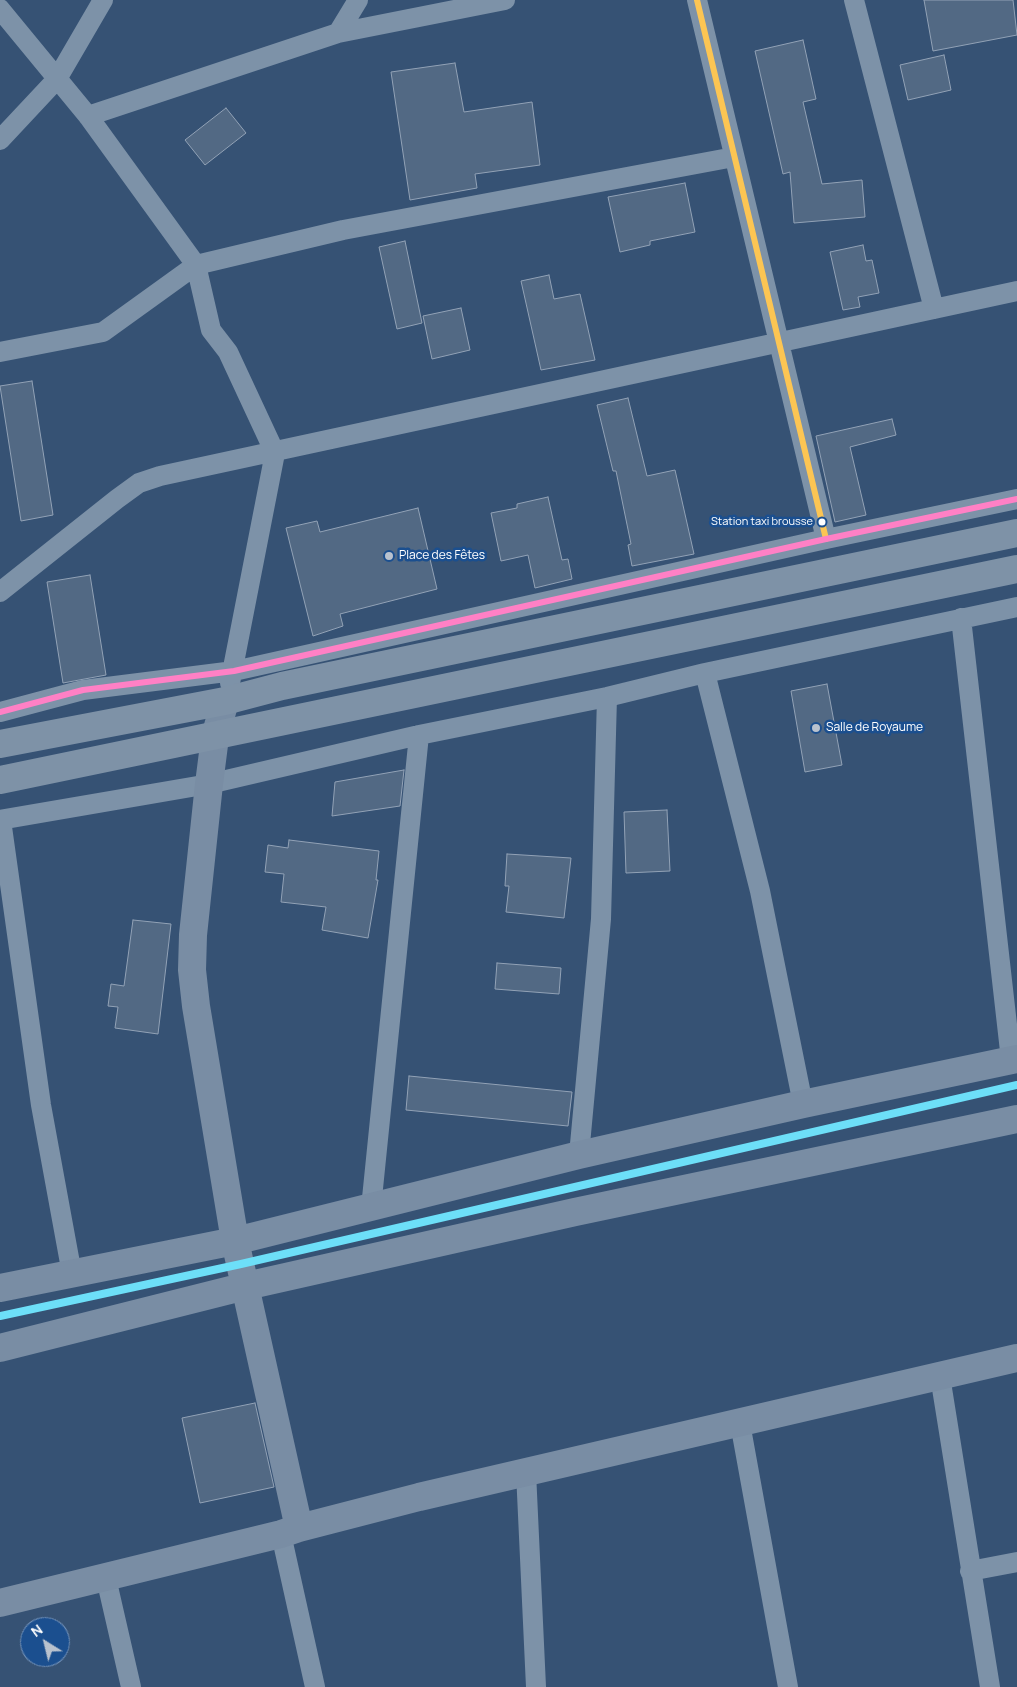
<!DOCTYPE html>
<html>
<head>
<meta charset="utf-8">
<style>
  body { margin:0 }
  #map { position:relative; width:1017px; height:1687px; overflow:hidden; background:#365274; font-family:Manrope,sans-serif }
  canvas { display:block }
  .north { position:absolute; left:20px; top:1617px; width:50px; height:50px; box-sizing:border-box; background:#1b4f8f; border:1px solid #7695bc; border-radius:50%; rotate:324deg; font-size:14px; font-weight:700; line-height:20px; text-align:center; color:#fff }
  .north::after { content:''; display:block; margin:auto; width:18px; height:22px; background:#b9c2ce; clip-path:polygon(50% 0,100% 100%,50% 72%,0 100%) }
</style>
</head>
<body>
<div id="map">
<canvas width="1017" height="1687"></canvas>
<div class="north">N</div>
</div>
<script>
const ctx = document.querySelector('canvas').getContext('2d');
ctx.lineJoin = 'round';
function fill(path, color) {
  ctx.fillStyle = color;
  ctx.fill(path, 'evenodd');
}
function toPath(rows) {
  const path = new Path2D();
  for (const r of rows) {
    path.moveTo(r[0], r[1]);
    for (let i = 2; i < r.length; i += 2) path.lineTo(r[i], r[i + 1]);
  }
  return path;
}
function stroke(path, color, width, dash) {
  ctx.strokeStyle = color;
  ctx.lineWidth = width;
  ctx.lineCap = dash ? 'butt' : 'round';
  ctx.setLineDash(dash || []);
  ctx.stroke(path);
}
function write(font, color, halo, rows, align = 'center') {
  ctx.font = font + ' Manrope,sans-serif';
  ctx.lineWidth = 5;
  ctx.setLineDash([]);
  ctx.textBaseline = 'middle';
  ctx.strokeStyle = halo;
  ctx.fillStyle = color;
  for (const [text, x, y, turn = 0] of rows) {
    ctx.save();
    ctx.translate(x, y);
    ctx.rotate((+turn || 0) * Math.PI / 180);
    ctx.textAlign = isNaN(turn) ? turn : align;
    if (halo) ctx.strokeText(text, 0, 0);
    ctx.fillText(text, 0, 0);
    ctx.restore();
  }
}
const building = toPath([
  [924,0,1013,0,1017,35,933,51,924,0],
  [803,40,816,99,803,102,822,184,862,180,865,217,794,223,790,172,783,174,755,51,803,40],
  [944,55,951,90,908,100,900,65,944,55],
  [455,63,464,112,532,102,540,165,475,174,477,188,410,200,391,72,455,63],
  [226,108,246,133,205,165,185,140,226,108],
  [685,183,695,232,650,241,650,245,620,252,608,197,685,183],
  [405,241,422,323,397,329,379,247,405,241],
  [863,245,866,261,872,260,879,293,858,297,860,307,843,310,830,252,863,245],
  [549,275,554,299,580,294,595,360,541,370,521,281,549,275],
  [461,308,470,350,432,359,423,316,461,308],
  [32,381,53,515,21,521,0,386,32,381],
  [628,398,647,476,675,470,694,554,632,566,628,545,631,544,616,471,613,471,597,405,628,398],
  [892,419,896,435,850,447,866,515,835,522,816,436,892,419],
  [548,497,562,560,568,559,572,579,535,588,528,555,501,561,491,513,517,508,517,504,548,497],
  [418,508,437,589,340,614,343,626,313,636,286,528,317,521,320,532,418,508],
  [90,575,106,675,63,683,47,582,90,575],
  [827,684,842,765,805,772,791,691,827,684],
  [404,770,400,806,332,816,335,782,404,770],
  [667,810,670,871,626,873,624,812,667,810],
  [289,840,379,851,376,880,378,880,368,938,322,930,326,907,281,902,284,874,265,872,268,845,288,848,289,840],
  [507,854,571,858,564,918,506,912,509,886,505,886,507,854],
  [133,920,171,924,158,1034,115,1028,118,1007,108,1006,111,984,124,986,133,920],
  [497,963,561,968,559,994,495,989,497,963],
  [409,1076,572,1092,568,1126,406,1110,409,1076],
  [255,1403,274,1487,200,1503,182,1418,255,1403]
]);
fill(building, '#526984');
stroke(building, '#92a2b6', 1);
stroke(toPath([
  [697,0,826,539],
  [854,0,934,309],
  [0,9,88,116,196,265,211,330,228,352,275,453,230,683],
  [338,33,358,0],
  [88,116,338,33,505,0],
  [0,140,57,79,103,0],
  [0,352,103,332,196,265,343,230,734,157],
  [0,592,117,499,139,483,160,476,1017,291],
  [961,618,1011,1060],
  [705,673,760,891,803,1104],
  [0,712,83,690,234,671,826,539,1017,499],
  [0,820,209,784,419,735,607,697,705,673,1017,607],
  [1,820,41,1105,72,1274],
  [579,1155,601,919,607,697],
  [371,1208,419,735],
  [940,1376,990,1687],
  [740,1423,788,1687],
  [526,1472,536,1687],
  [281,1534,315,1687],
  [970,1571,1017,1562],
  [106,1578,131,1687]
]), '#7d92a8', 20);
stroke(toPath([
  [225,701,215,737,209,784,193,935,192,970,196,1006,235,1241,299,1528],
  [0,1288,235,1241,579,1155,803,1104,1017,1059],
  [0,1348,246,1286,575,1212,1017,1119],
  [0,1603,281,1534,299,1528,419,1497,1017,1358]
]), '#798da4', 28);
stroke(toPath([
  [0,744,225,701,282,686,1017,533],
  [0,780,1017,569]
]), '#7e92a7', 28);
stroke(toPath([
  [697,0,826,539]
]), '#fcc553', 6);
stroke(toPath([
  [0,712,83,690,234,671,826,539,1017,499]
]), '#ff80c5', 6);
stroke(toPath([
  [0,1316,241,1264,1017,1085]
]), '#6ddff8', 8);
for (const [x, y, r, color] of [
  [822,522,4.5,"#fff"],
  [389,556,5,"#b9c2ce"],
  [816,728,5,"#b9c2ce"]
]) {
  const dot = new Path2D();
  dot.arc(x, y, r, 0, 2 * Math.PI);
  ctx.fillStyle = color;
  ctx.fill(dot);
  stroke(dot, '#1b4f8f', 2);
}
write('11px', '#fff', '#1b4f8f', [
  ["Station taxi brousse",813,522]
], 'right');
write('12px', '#fff', '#1b4f8f', [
  ["Place des Fêtes",399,556],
  ["Salle de Royaume",826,728]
], 'left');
</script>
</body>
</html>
